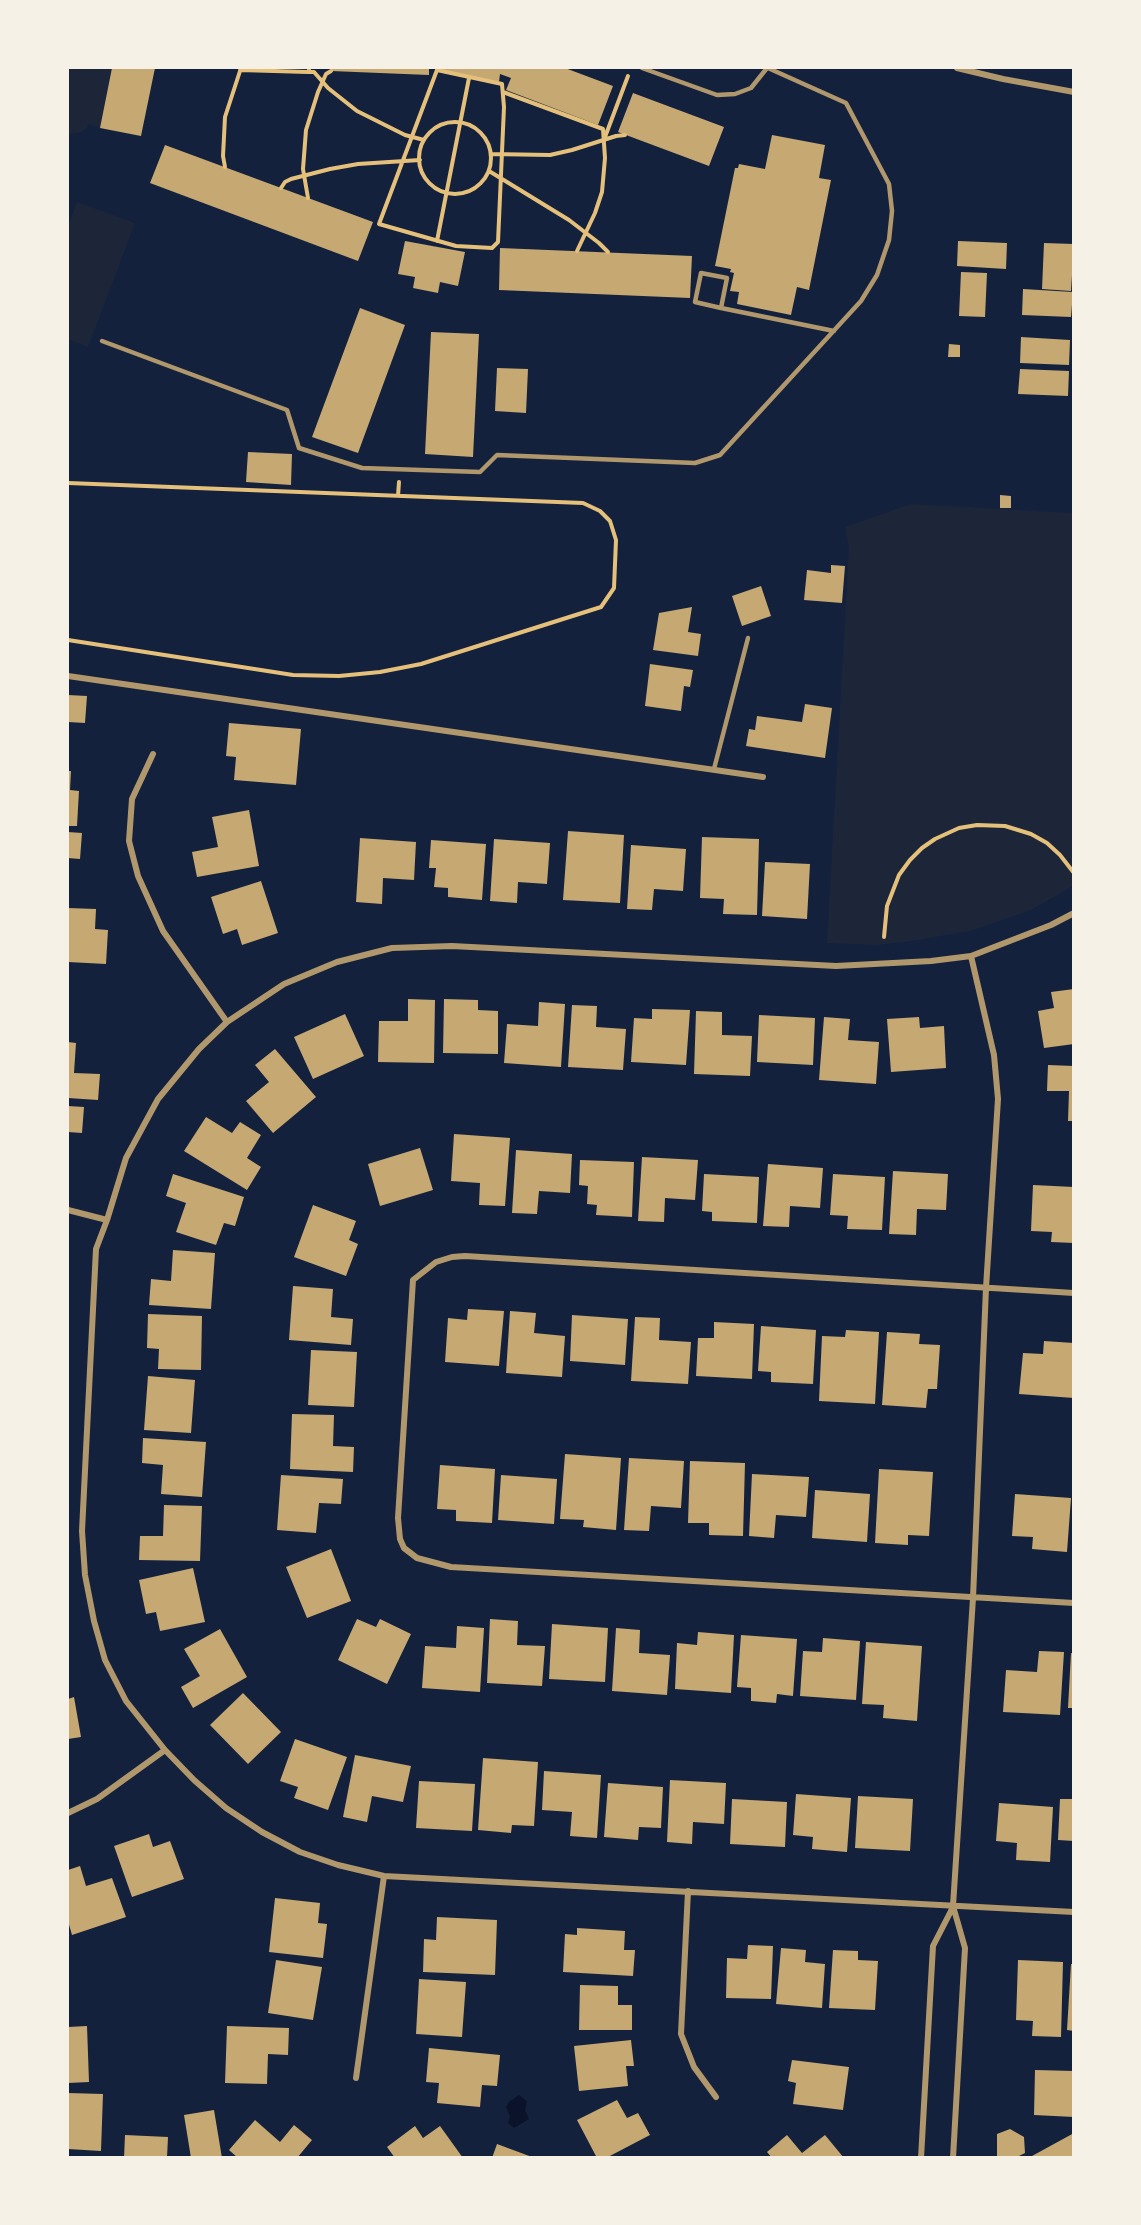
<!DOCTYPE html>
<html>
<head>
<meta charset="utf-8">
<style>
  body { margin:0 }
  #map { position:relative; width:1141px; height:2225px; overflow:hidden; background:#14213d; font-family:Arial,sans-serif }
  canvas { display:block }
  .frame { position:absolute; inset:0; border:69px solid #f6f1e7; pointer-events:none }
</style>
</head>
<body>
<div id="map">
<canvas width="1141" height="2225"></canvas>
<div class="frame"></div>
</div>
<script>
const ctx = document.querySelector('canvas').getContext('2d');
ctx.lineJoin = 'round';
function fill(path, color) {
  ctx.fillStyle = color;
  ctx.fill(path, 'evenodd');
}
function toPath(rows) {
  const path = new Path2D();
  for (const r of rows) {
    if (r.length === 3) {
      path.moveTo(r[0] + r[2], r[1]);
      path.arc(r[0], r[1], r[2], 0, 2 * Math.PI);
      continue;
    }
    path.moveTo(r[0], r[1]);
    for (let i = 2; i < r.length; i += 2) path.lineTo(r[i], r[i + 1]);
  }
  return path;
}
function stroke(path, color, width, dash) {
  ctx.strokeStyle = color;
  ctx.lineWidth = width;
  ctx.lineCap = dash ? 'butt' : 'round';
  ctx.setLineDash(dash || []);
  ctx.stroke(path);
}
fill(toPath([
  [68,68,112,68,100,128,89,124,86,129,78,133,68,134],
  [77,202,135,223,88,347,68,339,68,226],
  [911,504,1073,513,1073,886,1031,910,970,931,905,942,877,945,827,943,849,548,845,527]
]), '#1d2539');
fill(toPath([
  [519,2095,527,2101,525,2110,529,2119,514,2128,508,2123,510,2116,506,2107,509,2102]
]), '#0b132b');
fill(toPath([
  [112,68,155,68,141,136,100,128],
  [331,68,429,68,429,75,331,71],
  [439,68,565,68,613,86,598,125,506,90,511,78,500,74,499,82,439,69],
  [633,93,724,127,709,166,618,132],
  [772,135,825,145,819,178,831,180,809,290,797,287,791,315,737,304,739,292,730,291,734,273,730,272,731,269,715,266,735,168,738,168,739,164,765,169],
  [165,145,373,222,358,261,150,183],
  [405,241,465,252,458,286,440,282,438,293,413,288,415,277,398,274],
  [958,241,1007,243,1006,269,957,266],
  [1044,243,1074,244,1071,291,1042,289],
  [500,248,692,256,690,298,499,290],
  [961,272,987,273,985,317,959,316],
  [1023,289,1073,292,1071,317,1022,315],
  [360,308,405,325,358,453,312,437],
  [431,332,479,334,473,457,425,454],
  [1021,337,1070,340,1069,365,1020,363],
  [949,344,960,345,960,357,948,357],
  [497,368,528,369,526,413,495,411],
  [1020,369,1069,371,1068,396,1018,394],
  [248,452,292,454,291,485,246,482],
  [1000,495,1011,496,1011,508,1000,508],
  [831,565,845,566,842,603,804,600,807,570,831,573],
  [761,586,771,616,742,626,732,596],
  [692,607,688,632,701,634,698,656,653,650,659,613],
  [650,664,693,670,690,687,684,686,681,711,645,706],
  [68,695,87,696,85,723,68,722],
  [805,704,832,708,825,758,746,746,749,729,755,730,757,716,802,722],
  [229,723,301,729,296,785,234,780,236,757,226,756],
  [68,771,71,771,70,790,79,791,77,826,68,826],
  [249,810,259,866,197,877,192,852,218,847,212,817],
  [568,831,624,835,620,903,563,900],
  [68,832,82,833,80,859,68,858],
  [702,837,759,839,757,915,723,914,724,899,700,898],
  [360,838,416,842,414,880,383,878,382,904,356,902],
  [494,839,550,843,547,884,518,882,517,903,490,901],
  [431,840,486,844,482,900,448,897,448,888,434,887,436,868,429,868],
  [631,845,686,849,683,891,654,889,652,910,627,909],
  [765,862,810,864,807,919,762,916],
  [261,881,278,933,242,945,237,929,223,934,211,897],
  [68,908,96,909,95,929,108,930,106,964,68,962],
  [1074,989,1074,1044,1044,1048,1038,1011,1054,1008,1051,992],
  [408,999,435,1000,434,1063,378,1062,379,1021,408,1021],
  [444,999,478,1000,478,1010,498,1011,498,1054,443,1053],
  [539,1002,565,1004,561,1067,504,1063,507,1024,538,1026],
  [572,1005,597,1006,596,1027,626,1029,623,1070,568,1067],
  [652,1009,690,1010,686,1065,631,1062,634,1018,652,1019],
  [696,1011,722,1012,722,1035,752,1036,750,1076,694,1074],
  [345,1014,364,1056,313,1079,294,1037],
  [759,1015,815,1018,813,1065,757,1062],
  [824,1017,850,1019,848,1040,879,1042,876,1084,819,1080],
  [919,1017,920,1028,944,1026,946,1068,891,1072,887,1019],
  [68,1042,76,1043,74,1073,100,1074,98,1100,68,1098],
  [275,1049,316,1097,273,1133,246,1101,269,1082,255,1065],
  [1048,1065,1074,1066,1074,1121,1068,1121,1069,1091,1047,1091],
  [68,1106,84,1107,82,1133,68,1132],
  [206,1117,232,1133,240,1122,261,1135,247,1158,261,1167,247,1190,184,1151],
  [454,1134,510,1138,505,1206,479,1205,480,1183,451,1181],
  [420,1148,433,1190,380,1206,368,1164],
  [516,1150,572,1154,570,1193,539,1191,537,1214,512,1213],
  [642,1157,698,1160,695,1200,665,1198,664,1222,638,1221],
  [580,1160,634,1162,632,1217,596,1215,597,1205,587,1204,588,1186,579,1185],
  [768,1164,823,1168,820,1208,790,1206,789,1227,763,1226],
  [893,1171,948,1174,946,1210,917,1209,916,1235,889,1234],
  [173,1174,244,1197,235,1226,224,1223,216,1245,176,1232,186,1203,166,1196],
  [704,1174,759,1177,757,1223,712,1221,712,1212,702,1211],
  [833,1174,885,1177,882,1230,847,1229,848,1216,830,1215],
  [1033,1185,1074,1187,1074,1243,1051,1242,1052,1232,1031,1231],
  [313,1205,356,1221,349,1240,358,1244,346,1276,294,1257],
  [173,1250,215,1253,211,1309,149,1305,151,1279,171,1281],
  [293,1286,333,1289,331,1317,353,1319,351,1345,289,1340],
  [468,1309,504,1311,499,1366,445,1362,448,1318,467,1320],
  [510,1311,536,1313,534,1333,565,1336,562,1377,506,1373],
  [148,1314,202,1316,201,1370,158,1369,159,1349,147,1348],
  [572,1315,628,1319,625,1365,570,1361],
  [635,1317,660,1318,659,1340,691,1342,688,1384,631,1381],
  [714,1322,754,1324,752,1379,696,1376,698,1338,714,1338],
  [761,1326,816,1330,813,1384,771,1382,771,1372,758,1371],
  [846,1330,879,1332,875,1404,819,1401,822,1336,845,1337],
  [887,1332,920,1334,919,1344,940,1345,937,1389,928,1389,926,1408,882,1405],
  [1044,1341,1074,1343,1074,1398,1019,1394,1023,1353,1043,1354],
  [311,1350,357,1352,354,1407,308,1405],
  [148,1376,195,1380,191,1433,144,1430],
  [292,1414,334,1415,333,1446,354,1447,353,1472,290,1469],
  [143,1438,206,1442,202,1497,161,1494,163,1465,142,1463],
  [565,1454,621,1458,616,1530,583,1527,584,1520,560,1519],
  [629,1458,684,1461,681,1508,651,1506,649,1531,624,1530],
  [690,1461,745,1463,743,1536,709,1535,709,1523,688,1523],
  [440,1465,495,1469,492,1523,456,1521,456,1510,437,1509],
  [879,1469,933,1472,929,1536,908,1535,908,1545,875,1543],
  [752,1474,809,1477,806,1517,776,1515,774,1538,749,1536],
  [281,1475,343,1479,341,1504,319,1503,316,1533,277,1530],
  [501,1475,557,1479,554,1524,498,1520],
  [815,1490,870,1494,867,1542,812,1538],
  [1015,1494,1071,1498,1067,1552,1032,1549,1033,1537,1012,1536],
  [164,1505,202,1506,200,1561,139,1560,140,1536,163,1536],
  [331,1549,351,1601,307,1618,286,1567],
  [193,1568,205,1622,160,1631,156,1612,146,1614,139,1580],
  [357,1619,376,1627,380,1619,411,1634,387,1684,338,1660],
  [490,1619,518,1621,517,1645,545,1646,542,1686,487,1683],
  [552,1624,608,1628,605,1682,549,1679],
  [457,1626,484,1628,480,1692,422,1688,425,1646,456,1648],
  [616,1628,640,1630,639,1653,670,1655,667,1695,612,1691],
  [220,1629,247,1677,193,1708,181,1687,200,1676,184,1649],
  [698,1632,734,1635,731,1693,675,1689,677,1643,697,1645],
  [741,1635,797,1639,793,1696,777,1694,776,1703,751,1701,751,1688,737,1687],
  [823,1638,860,1641,856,1700,800,1696,803,1651,822,1652],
  [866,1642,922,1646,917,1721,883,1718,884,1705,862,1704],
  [1039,1651,1064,1652,1060,1715,1003,1712,1006,1670,1037,1672],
  [1071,1653,1074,1654,1074,1708,1068,1708],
  [243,1693,281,1732,248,1764,210,1725],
  [74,1697,81,1737,68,1739,68,1699],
  [295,1739,347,1757,328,1810,294,1798,298,1787,280,1781],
  [355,1755,411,1766,403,1802,372,1796,367,1822,343,1817],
  [483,1758,538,1762,534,1826,512,1825,511,1833,478,1830],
  [544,1771,601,1775,597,1838,570,1836,572,1812,542,1810],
  [670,1780,726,1783,724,1824,693,1822,692,1844,667,1842],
  [419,1781,475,1784,472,1831,416,1828],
  [608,1783,663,1787,661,1828,639,1827,638,1840,604,1837],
  [796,1794,851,1798,847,1852,812,1849,813,1837,793,1835],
  [858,1796,913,1799,910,1851,855,1848],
  [732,1799,787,1802,785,1847,730,1844],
  [1060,1799,1074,1799,1074,1841,1058,1840],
  [999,1803,1053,1807,1050,1862,1016,1860,1017,1843,996,1841],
  [149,1834,153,1847,170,1841,184,1879,132,1897,114,1846],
  [80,1866,86,1886,112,1878,126,1917,72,1935,68,1921,68,1870],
  [275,1898,320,1903,318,1923,327,1924,323,1958,269,1952],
  [437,1917,497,1920,495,1975,423,1972,424,1939,436,1940],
  [577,1928,625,1931,624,1950,635,1950,633,1976,563,1972,565,1934,577,1935],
  [748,1945,773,1946,771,1999,726,1998,727,1958,747,1959],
  [781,1948,806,1950,805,1962,825,1964,822,2008,776,2004],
  [833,1950,858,1951,858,1960,878,1961,875,2010,829,2008],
  [276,1960,322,1967,313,2020,268,2013],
  [1018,1960,1063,1962,1061,2037,1032,2036,1033,2021,1016,2020],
  [1071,1964,1074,1964,1074,2031,1067,2030],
  [419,1979,466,1982,462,2037,416,2034],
  [580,1985,618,1986,618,2005,632,2005,632,2030,579,2030],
  [87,2026,89,2082,68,2083,68,2027],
  [227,2026,289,2028,288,2055,268,2054,267,2084,225,2083],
  [631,2040,634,2066,626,2066,628,2086,579,2091,574,2046],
  [429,2048,500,2055,497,2086,482,2085,480,2107,437,2103,439,2083,426,2082],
  [792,2060,849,2067,843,2110,793,2104,796,2083,788,2081],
  [1035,2070,1074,2071,1074,2117,1034,2115],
  [68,2093,103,2094,101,2151,68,2149],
  [617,2100,627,2118,638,2113,650,2135,606,2158,597,2158,577,2120],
  [214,2110,222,2158,191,2158,184,2115],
  [255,2120,280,2142,294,2125,312,2140,297,2158,238,2158,229,2150],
  [415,2126,423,2138,440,2126,463,2158,395,2158,387,2147],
  [1010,2129,1024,2137,1025,2153,1015,2158,997,2158,997,2134],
  [1074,2133,1074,2158,1033,2158,1032,2156],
  [125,2135,168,2137,167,2158,124,2158],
  [787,2135,802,2153,825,2135,844,2158,772,2158,767,2152],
  [497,2144,532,2157,532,2158,492,2158]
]), '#c6a872');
stroke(toPath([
  [240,70,308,72],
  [309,70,308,72,314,72,328,88,357,111,405,135,424,140],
  [437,70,502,84,504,107,498,242,492,248,456,246,379,224,437,70],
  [503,92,603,129,605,158,602,192,595,213,577,251],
  [455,158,36],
  [605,137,628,76],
  [491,154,550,155,572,150,616,136,625,135],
  [225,167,223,156,225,117,241,68],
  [489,171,569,220,599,243,608,252],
  [281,188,285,182,291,179,330,169,358,164,420,160],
  [308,198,303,169,306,130,318,92,326,74,331,71],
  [437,241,469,78],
  [68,483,583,503,600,511,610,521,616,540,614,588,601,607,421,664,380,672,339,676,293,675,68,640],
  [398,496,399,482],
  [884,937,887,906,899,875,910,860,922,848,935,839,959,828,977,825,1005,826,1031,834,1047,843,1060,855,1074,873]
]), '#e5c07b', 4);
stroke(toPath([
  [642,68,717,95,735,94,751,88,767,68],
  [721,308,727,278,701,273,695,302,721,308,834,331],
  [102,341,287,410,299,448,362,468,480,472,497,455,695,463,720,455,861,301,877,275,889,240,892,211,889,184,846,103,768,68],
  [714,769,748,638]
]), '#b1986c', 4.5);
stroke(toPath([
  [957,68,1003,79,1074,92],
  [68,676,763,777],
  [153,754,132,799,129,841,138,876,163,931,227,1022],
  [1074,913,1051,925,971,956,931,961,836,966,452,946,392,948,337,962,284,984,227,1022,199,1049,158,1099,126,1158,107,1220,96,1249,82,1531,85,1575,94,1621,105,1660,126,1701,165,1750,194,1780,226,1808,262,1832,300,1852,338,1865,384,1876,1074,1912],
  [68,1210,107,1220],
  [1074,1293,465,1256,452,1257,436,1262,413,1280,398,1518,400,1539,404,1548,417,1558,451,1567,1074,1603],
  [68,1813,97,1799,165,1750],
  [688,1891,681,2034,694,2067,716,2097],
  [356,2078,384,1876],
  [921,2158,933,1946,953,1907],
  [953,2158,965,1948,953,1906,973,1598,986,1288,998,1099,994,1055,971,956]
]), '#b1986c', 6);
</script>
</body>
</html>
